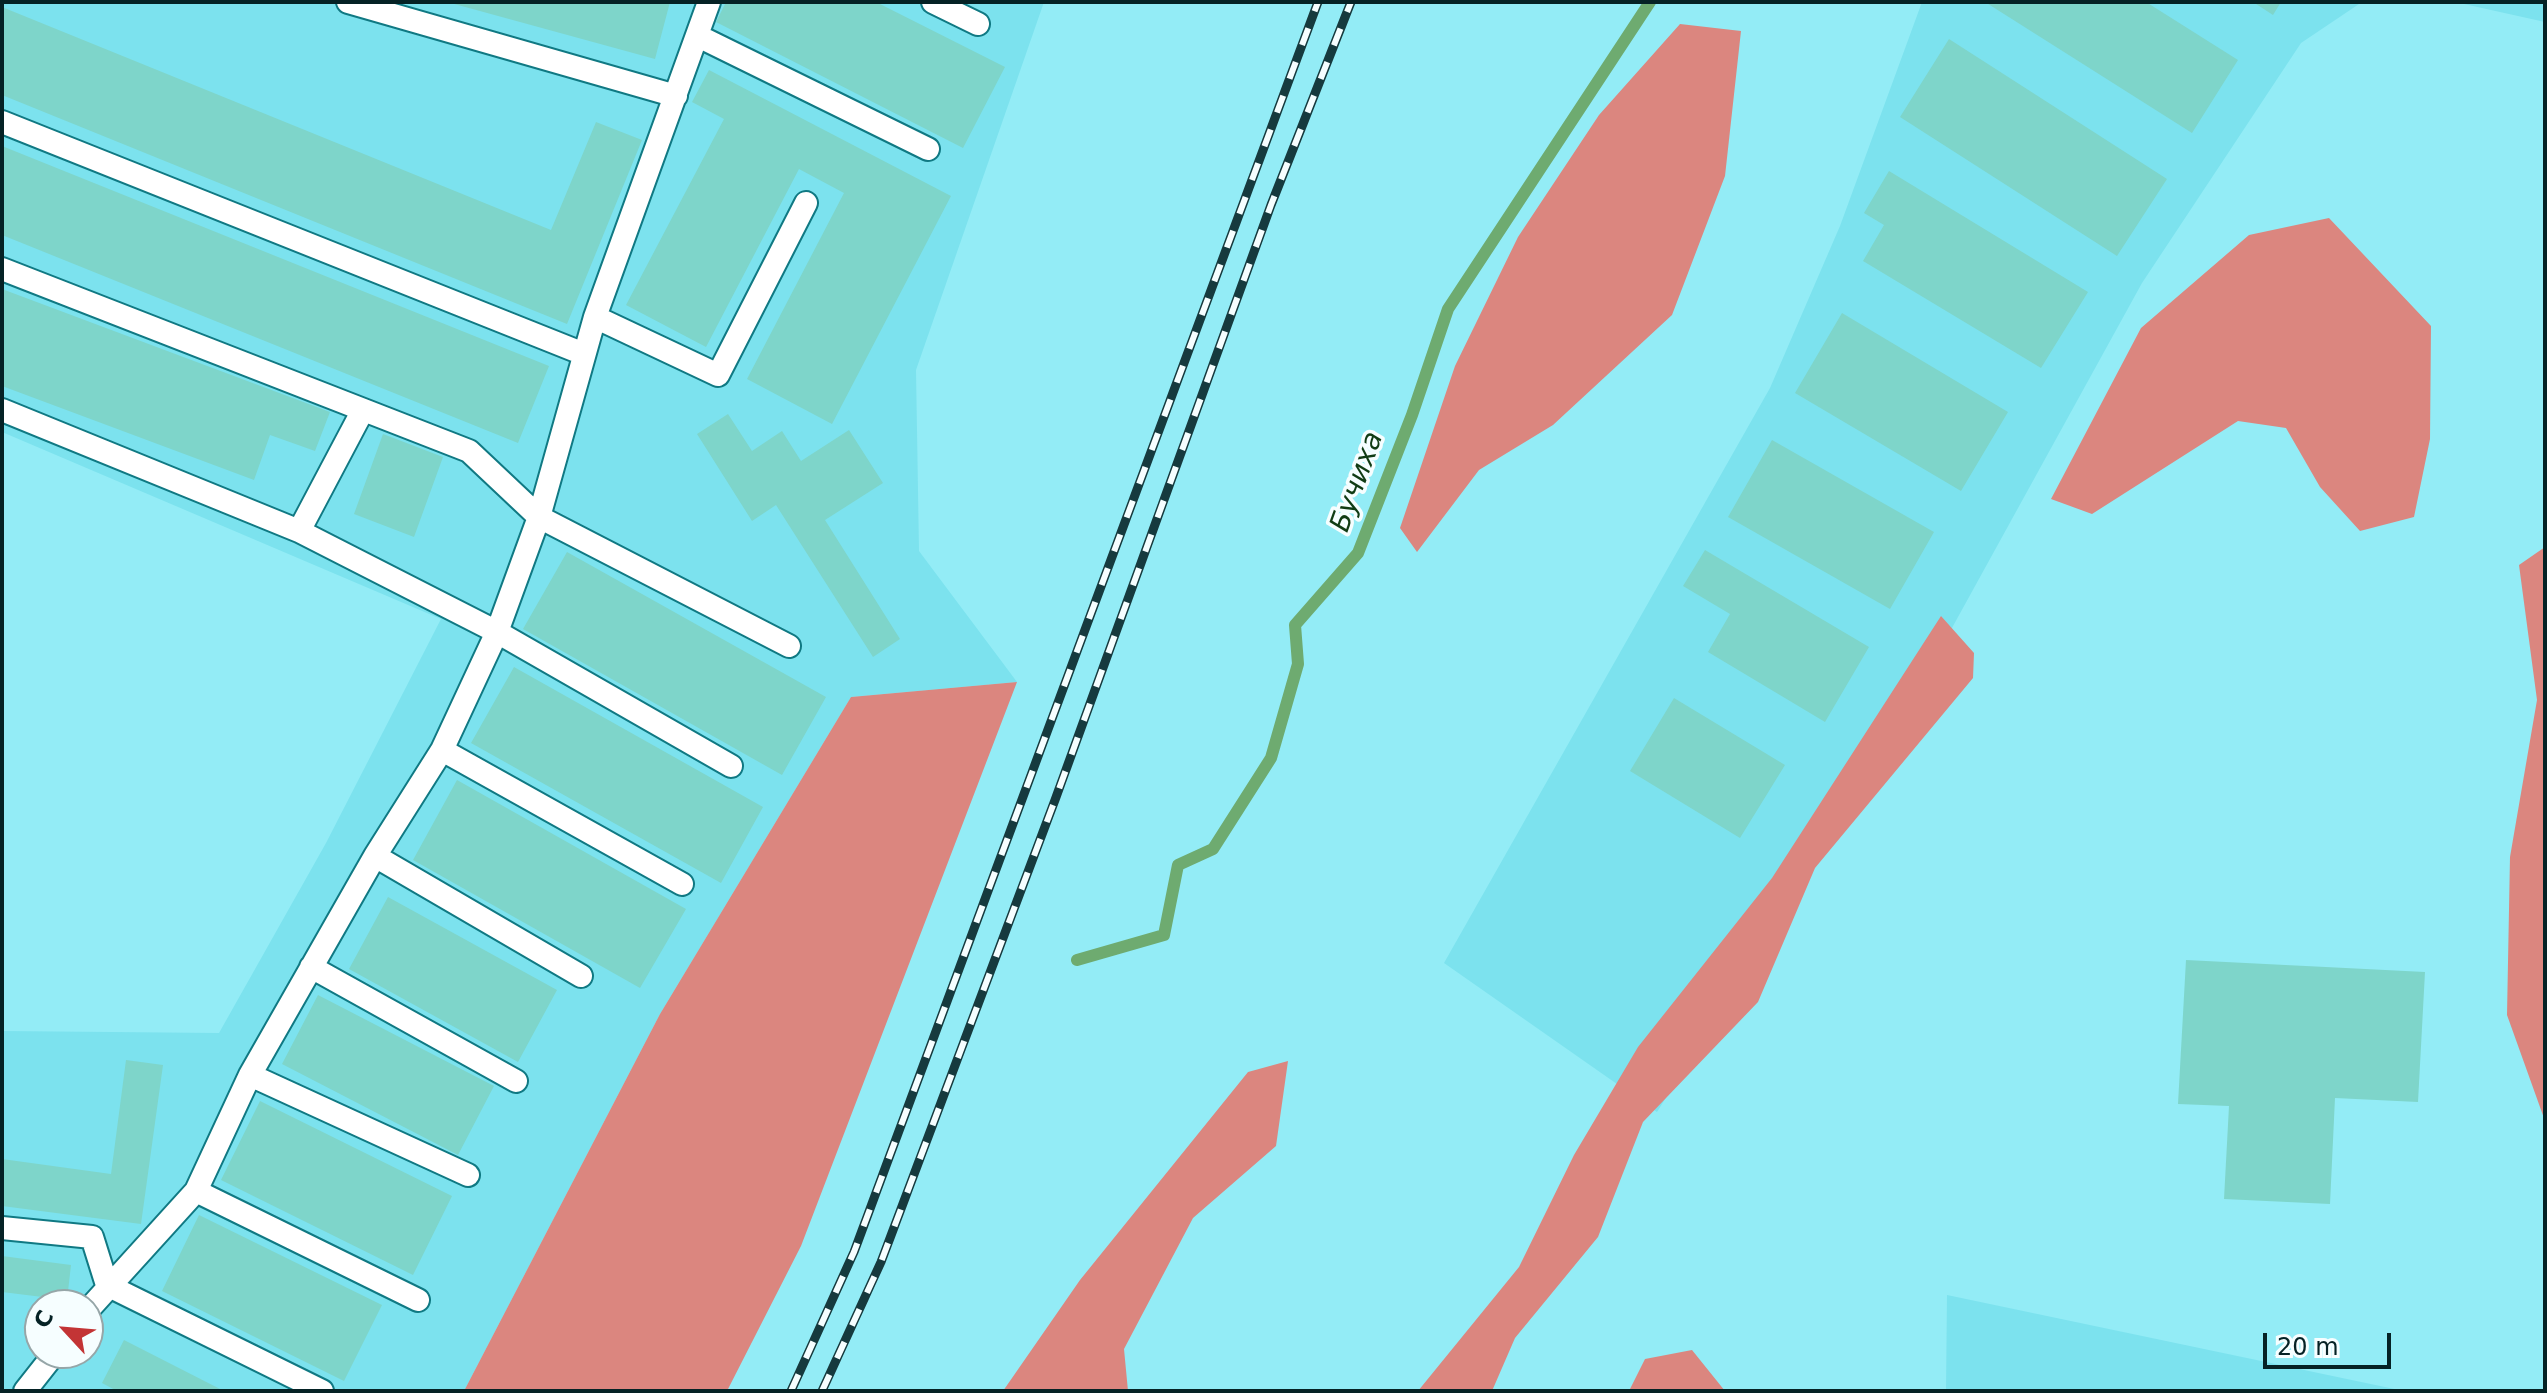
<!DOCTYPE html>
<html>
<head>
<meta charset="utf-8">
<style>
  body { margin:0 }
  #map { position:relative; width:2547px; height:1393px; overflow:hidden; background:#93ecf6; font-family:"DejaVu Sans",sans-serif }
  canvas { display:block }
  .frame { position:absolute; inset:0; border:4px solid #052225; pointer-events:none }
  .north { position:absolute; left:24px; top:1289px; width:80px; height:80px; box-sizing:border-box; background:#f6feff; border:2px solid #96a6a8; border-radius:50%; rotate:296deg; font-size:22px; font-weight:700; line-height:32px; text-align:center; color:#052225 }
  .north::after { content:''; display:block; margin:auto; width:28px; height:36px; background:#c33435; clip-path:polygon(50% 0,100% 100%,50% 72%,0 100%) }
  .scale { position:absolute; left:2263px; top:1333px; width:128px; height:36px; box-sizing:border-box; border:4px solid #052225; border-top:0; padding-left:10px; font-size:24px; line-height:28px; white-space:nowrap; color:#052225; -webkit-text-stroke:6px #f6feff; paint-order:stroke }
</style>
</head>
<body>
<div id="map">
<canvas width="2547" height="1393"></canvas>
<div class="frame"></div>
<div class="north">С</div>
<div class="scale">20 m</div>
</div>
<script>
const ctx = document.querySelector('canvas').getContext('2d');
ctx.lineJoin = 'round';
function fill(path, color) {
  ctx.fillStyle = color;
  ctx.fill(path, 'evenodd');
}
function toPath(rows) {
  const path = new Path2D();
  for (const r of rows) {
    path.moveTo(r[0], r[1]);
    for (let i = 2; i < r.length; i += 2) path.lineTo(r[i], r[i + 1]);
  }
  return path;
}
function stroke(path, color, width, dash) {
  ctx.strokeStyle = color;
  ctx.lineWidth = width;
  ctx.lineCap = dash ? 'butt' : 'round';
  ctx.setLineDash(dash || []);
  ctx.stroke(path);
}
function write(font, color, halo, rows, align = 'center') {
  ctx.font = font + ' "DejaVu Sans",sans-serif';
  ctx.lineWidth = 7;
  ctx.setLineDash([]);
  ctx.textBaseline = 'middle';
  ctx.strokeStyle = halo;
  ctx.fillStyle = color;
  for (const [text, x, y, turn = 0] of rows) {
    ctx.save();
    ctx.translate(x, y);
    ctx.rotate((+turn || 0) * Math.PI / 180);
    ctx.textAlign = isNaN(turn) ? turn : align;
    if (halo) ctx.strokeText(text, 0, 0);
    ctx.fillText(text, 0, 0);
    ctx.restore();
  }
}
fill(toPath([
  [2,2,1044,2,916,370,919,551,1017,682,851,697,660,1014,464,1391,2,1391,2,1031,219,1033,326,843,441,619,2,432],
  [40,1305,88,1305,88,1353,40,1353],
  [1922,2,2362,2,2301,43,2142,283,1904,715,1657,1112,1444,963,1770,388,1840,226],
  [2455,2,2545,2,2545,22],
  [1947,1295,2404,1391,1946,1391]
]), '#7ce2ee');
fill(toPath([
  [1680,24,1741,31,1725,176,1672,315,1553,425,1479,470,1417,552,1400,528,1455,366,1518,237,1599,115],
  [2329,218,2431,326,2430,439,2414,517,2360,531,2320,487,2286,428,2238,421,2092,514,2051,499,2141,328,2249,235],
  [2545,547,2545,1121,2507,1015,2510,857,2537,700,2519,565],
  [1941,616,1974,653,1973,678,1815,868,1758,1002,1643,1122,1598,1237,1515,1338,1492,1391,1418,1391,1519,1267,1574,1155,1638,1047,1772,878],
  [1017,682,801,1246,727,1391,464,1391,660,1014,851,697],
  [1288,1061,1276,1146,1193,1218,1124,1349,1128,1391,1003,1391,1080,1280,1248,1072],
  [1692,1350,1725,1391,1629,1391,1645,1359]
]), '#db867f');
stroke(toPath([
  [1077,960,1164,935,1178,865,1213,849,1271,758,1298,664,1295,625,1358,553,1412,415,1448,309,1650,2]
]), '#6eab70', 12);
fill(toPath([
  [447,2,670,2,655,59],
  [726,2,876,2,1005,67,963,148,716,22],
  [1985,2,2146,2,2238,60,2192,133],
  [2253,2,2281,2,2273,15],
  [2,7,551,230,596,122,642,140,567,324,2,95],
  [1949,39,2167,179,2117,256,1900,117],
  [709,70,951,196,832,424,747,379,844,193,799,169,706,347,626,305,724,119,692,102],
  [2,146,549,366,518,443,2,235],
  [1889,171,2088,292,2041,368,1863,261,1884,225,1864,213],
  [2,289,330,412,315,451,270,435,254,480,2,386],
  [1842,313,2008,412,1961,491,1795,393],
  [728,414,752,451,782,431,801,461,849,430,883,483,825,520,900,639,873,657,776,505,752,521,697,434],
  [383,434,443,457,414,537,354,514],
  [1772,440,1934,532,1890,609,1728,517],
  [1705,550,1869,647,1825,722,1708,652,1730,614,1683,586],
  [567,552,826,697,782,775,523,629],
  [514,667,763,807,721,883,471,743],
  [1674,698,1785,765,1740,838,1630,771],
  [457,780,686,909,640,988,413,860],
  [388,897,557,990,518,1062,349,969],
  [2186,960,2425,972,2418,1102,2335,1098,2330,1204,2224,1199,2229,1106,2178,1104],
  [318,995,494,1086,458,1155,282,1064],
  [126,1060,163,1065,141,1224,2,1206,2,1159,111,1174],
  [260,1101,452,1196,413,1275,221,1180],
  [199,1215,382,1305,344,1381,162,1291],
  [2,1256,71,1265,67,1300,2,1292],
  [124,1340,224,1391,117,1391,102,1383]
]), '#7ed5ca');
const service = toPath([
  [348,2,676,96],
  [933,2,978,24],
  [698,36,928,149],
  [2,122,584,354],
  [2,269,469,451,539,517,789,646],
  [595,317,718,375,806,203],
  [2,410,299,531],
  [363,410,299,531,497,632,731,766],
  [442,750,682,884],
  [375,856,581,976],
  [311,967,516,1081],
  [250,1075,468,1175],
  [196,1191,418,1300],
  [2,1228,92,1237,107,1285,322,1391],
  [88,1310,196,1191,250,1075,375,856,442,750,497,632,539,517,595,317,709,2],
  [25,1391,55,1353]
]);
stroke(service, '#107983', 26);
stroke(service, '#fff', 22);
const rail = toPath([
  [791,1391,854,1252,1318,2],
  [822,1391,881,1262,1055,800,1271,205,1351,2]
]);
stroke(rail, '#163a3e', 9);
stroke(rail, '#f6feff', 6, [18]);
write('italic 28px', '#103c14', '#f6feff', [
  ["Бучиха",1358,482,-70]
]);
</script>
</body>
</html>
